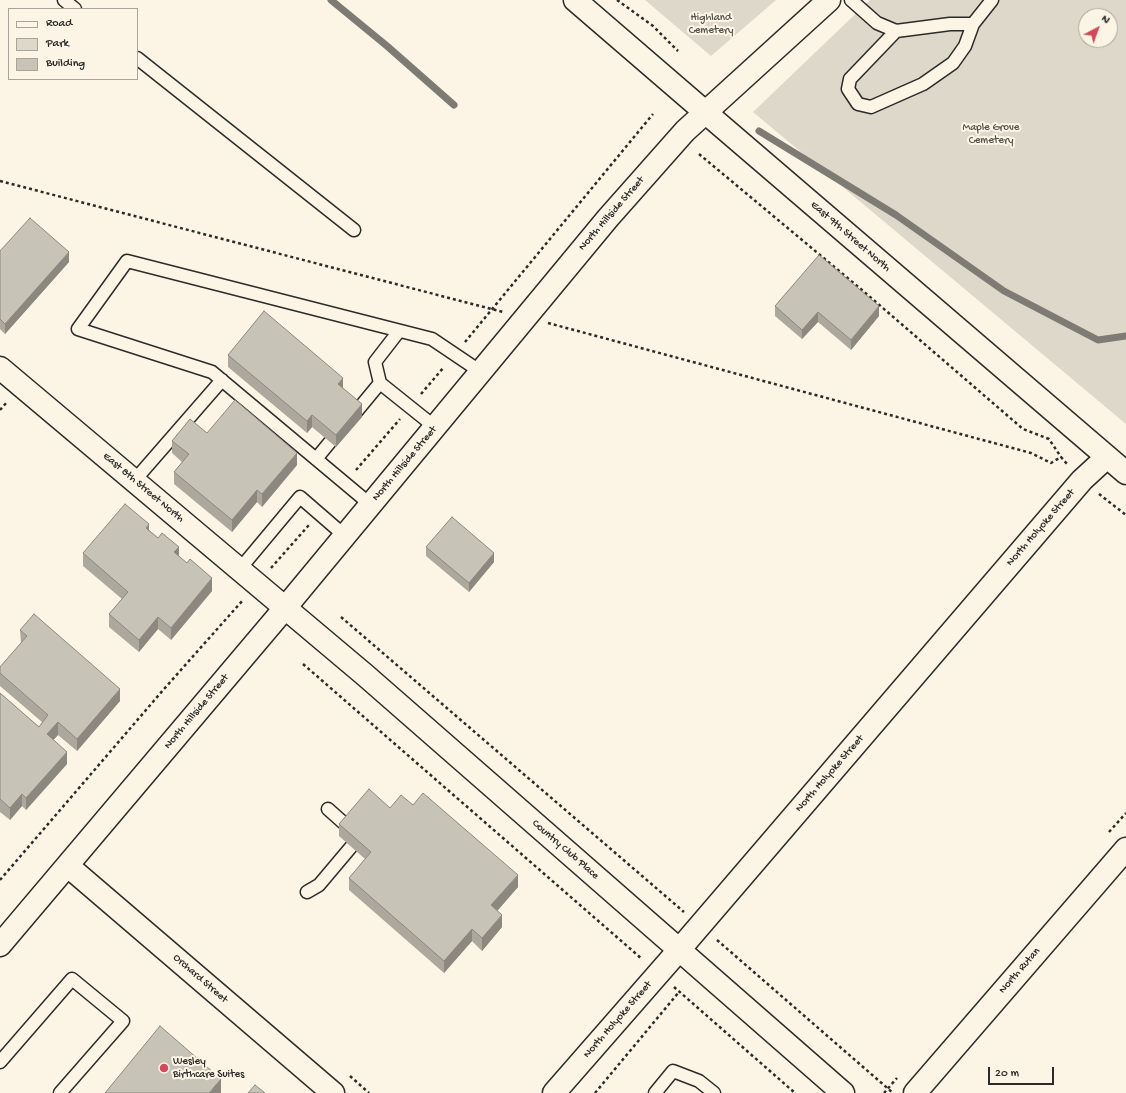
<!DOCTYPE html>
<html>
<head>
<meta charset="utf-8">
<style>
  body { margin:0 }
  #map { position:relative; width:1126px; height:1093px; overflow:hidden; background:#fcf5e5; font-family:"Gochi Hand",sans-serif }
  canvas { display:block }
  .legend { position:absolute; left:8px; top:8px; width:130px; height:72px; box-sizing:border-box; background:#fcf5e5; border:1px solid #a8a49b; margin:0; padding:5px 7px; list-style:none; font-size:12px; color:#2b2b2b }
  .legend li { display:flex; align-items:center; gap:8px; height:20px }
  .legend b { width:20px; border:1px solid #a8a49b }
  .north { position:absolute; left:1078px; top:8px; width:40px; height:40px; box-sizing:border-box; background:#fcf5e5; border:1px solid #a8a49b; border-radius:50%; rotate:41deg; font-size:11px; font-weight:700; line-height:16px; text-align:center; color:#2b2b2b }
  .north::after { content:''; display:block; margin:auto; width:14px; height:18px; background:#d1495b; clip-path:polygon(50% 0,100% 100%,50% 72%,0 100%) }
  .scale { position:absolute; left:988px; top:1067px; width:66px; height:18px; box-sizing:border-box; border:2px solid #2b2b2b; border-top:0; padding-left:5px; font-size:12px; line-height:14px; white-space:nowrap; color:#2b2b2b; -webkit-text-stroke:3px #fcf5e5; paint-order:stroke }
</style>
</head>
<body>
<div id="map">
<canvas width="1126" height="1093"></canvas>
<ul class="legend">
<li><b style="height:5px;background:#fcf5e5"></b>Road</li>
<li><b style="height:11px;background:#ded8ca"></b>Park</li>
<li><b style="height:11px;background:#c8c3b7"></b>Building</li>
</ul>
<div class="north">N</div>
<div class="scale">20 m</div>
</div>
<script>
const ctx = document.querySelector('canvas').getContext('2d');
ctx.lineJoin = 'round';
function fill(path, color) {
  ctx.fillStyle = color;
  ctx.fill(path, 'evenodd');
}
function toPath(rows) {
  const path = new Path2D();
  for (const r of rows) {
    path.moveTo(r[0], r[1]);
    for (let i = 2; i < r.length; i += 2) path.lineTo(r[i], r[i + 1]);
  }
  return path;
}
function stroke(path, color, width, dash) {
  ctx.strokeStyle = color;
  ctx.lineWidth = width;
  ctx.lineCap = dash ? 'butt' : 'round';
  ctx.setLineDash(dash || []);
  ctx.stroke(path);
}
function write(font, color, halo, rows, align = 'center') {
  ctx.font = font + ' "Gochi Hand",sans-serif';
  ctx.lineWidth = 4;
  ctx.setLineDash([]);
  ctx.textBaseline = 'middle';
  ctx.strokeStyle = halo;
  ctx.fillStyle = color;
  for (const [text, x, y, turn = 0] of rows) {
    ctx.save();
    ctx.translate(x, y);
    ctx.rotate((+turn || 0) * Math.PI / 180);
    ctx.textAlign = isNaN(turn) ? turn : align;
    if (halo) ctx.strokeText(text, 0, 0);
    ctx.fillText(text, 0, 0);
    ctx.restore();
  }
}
fill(toPath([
  [645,0,776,0,711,56],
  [870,0,1126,0,1126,424,753,112],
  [1086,16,1110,16,1110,40,1086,40]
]), '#ded8ca');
stroke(toPath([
  [331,0,387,46,454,105],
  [759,131,896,215,1004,291,1098,340,1126,336]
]), '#7d7b74', 7);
const service = toPath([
  [64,0,75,9],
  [851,0,877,23,896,31,950,24,973,24,992,0],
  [896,31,850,79,848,89,858,104,871,107,923,84,953,63,965,46,973,24],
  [137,58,354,230],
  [399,331,375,362,380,383,435,427],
  [356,412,380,383],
  [316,459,330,442],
  [134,481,222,380],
  [371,505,212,372,78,329,127,261,432,339,481,372],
  [239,570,300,497,345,536],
  [328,809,347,826],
  [307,892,319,885,351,847],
  [0,1062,72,979,123,1021,60,1093],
  [655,1093,673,1071,699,1081,714,1093]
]);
const minor = toPath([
  [705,112,1126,473],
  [0,368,365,675,843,1093],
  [68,866,333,1093],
  [554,1093,679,950,1082,480,1107,457],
  [915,1093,1126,849]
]);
const tertiary = toPath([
  [575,0,705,112]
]);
const secondary = toPath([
  [0,945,285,608,608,218,685,131,829,0]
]);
stroke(service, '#2b2b2b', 15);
stroke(minor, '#2b2b2b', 25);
stroke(tertiary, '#2b2b2b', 25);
stroke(secondary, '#2b2b2b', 25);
stroke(toPath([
  [617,0,653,26,678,51],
  [699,154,862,290,1023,429,1049,439,1061,457],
  [0,181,503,312],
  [548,323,1031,453,1051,463,1061,457,1067,464],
  [465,342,653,114],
  [421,394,444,367],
  [0,410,7,402],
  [356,470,400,419],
  [1099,494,1126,515],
  [271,568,309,525],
  [341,617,684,912],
  [303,664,642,959],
  [1109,832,1126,813],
  [0,880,164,689,243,600],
  [717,940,893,1093],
  [674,987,795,1093],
  [350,1076,369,1093],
  [595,1093,679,992],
  [884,1093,897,1078]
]), '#2b2b2b', 2.5, [3, 3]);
stroke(service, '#fcf5e5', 12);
stroke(minor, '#fcf5e5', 22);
stroke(tertiary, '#fcf5e5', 22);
stroke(secondary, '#fcf5e5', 22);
fill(toPath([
  [0,251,69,262,5,334,0,329],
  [775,306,879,316,851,350,818,322,802,339,775,316],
  [228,355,343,389,362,417,336,447,312,427,307,433,228,367],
  [207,433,297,465,262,507,257,502,232,532,174,484,174,472,182,462,172,453,172,441],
  [149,530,179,556,212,591,171,640,158,629,139,652,109,627,109,614,122,599,83,566,83,553],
  [426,547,494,562,469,592,426,556],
  [20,630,120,701,77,751,58,735,53,740,67,764,26,810,22,806,10,820,0,812,0,693,39,727,42,722,0,686,0,667,21,643],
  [413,805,518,887,497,911,502,927,482,951,472,941,444,973,349,890,349,878,365,859,339,836,339,824,390,808]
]), '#aca89d');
fill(toPath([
  [69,252,69,262,5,334,5,324],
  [879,306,879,316,851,350,851,340],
  [818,312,818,322,802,339,802,330],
  [343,378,343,390,338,384],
  [362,404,362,417,336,447,336,435],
  [312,415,312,427,307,433,307,421],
  [297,453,297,465,262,507,262,494],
  [257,490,257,502,232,532,232,520],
  [149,524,149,537,146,528],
  [179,547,179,559,174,552],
  [494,553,494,562,469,592,469,583],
  [212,578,212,591,171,640,171,628],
  [158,617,158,629,139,652,139,640],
  [120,689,120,701,77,751,77,739],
  [58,722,58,735,47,747,47,734],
  [67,752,67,764,26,810,26,798],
  [22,794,22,806,10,820,10,808],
  [518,875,518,887,491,918,491,905],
  [502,915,502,927,482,951,482,938],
  [472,929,472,941,444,973,444,961],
  [221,1079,221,1093,209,1093]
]), '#8c8880');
const building = toPath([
  [30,218,69,252,5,324,0,319,0,251,30,218],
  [819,255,879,306,851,340,818,312,802,330,775,306,819,255],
  [264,311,343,378,338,384,362,404,336,435,312,415,307,421,228,355,264,311],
  [235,400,297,453,262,494,257,490,232,520,174,472,189,454,172,441,190,419,207,433,235,400],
  [125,504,149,524,146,528,158,538,162,533,179,547,174,552,187,563,190,559,212,578,171,628,158,617,139,640,109,614,128,592,83,553,125,504],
  [452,517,494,553,469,583,426,547,452,517],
  [34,614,120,689,77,739,58,722,47,734,67,752,26,798,22,794,10,808,0,799,0,693,39,727,48,715,0,673,0,667,27,636,20,630,34,614],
  [369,789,390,808,401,795,413,805,423,793,518,875,491,905,502,915,482,938,472,929,444,961,349,878,371,852,339,824,369,789],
  [160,1026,221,1079,209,1093,105,1093,160,1026],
  [255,1085,265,1093,248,1093,255,1085]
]);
fill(building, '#c8c3b7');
stroke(building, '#8c8880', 1);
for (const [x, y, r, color] of [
  [164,1068,5,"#d1495b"]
]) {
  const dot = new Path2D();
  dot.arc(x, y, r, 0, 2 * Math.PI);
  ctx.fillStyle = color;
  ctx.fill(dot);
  stroke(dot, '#fcf5e5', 1.5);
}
write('11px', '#585653', '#fcf5e5', [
  ["Highland",711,18],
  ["Cemetery",711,31],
  ["Maple Grove",991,128],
  ["Cemetery",991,141]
]);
write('11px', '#2b2b2b', '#fcf5e5', [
  ["North Hillside Street",612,214,-49],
  ["East 9th Street North",850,237,41],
  ["North Hillside Street",405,464,-50],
  ["East 8th Street North",143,488,40],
  ["North Holyoke Street",1041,528,-49],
  ["North Hillside Street",197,712,-50],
  ["North Holyoke Street",830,774,-49],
  ["Country Club Place",565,850,41],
  ["North Rutan",1020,971,-49],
  ["Orchard Street",200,979,41],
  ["North Holyoke Street",618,1020,-49]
]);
write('11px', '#2b2b2b', '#fcf5e5', [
  ["Wesley",173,1062],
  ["Birthcare Suites",173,1075]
], 'left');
</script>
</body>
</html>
